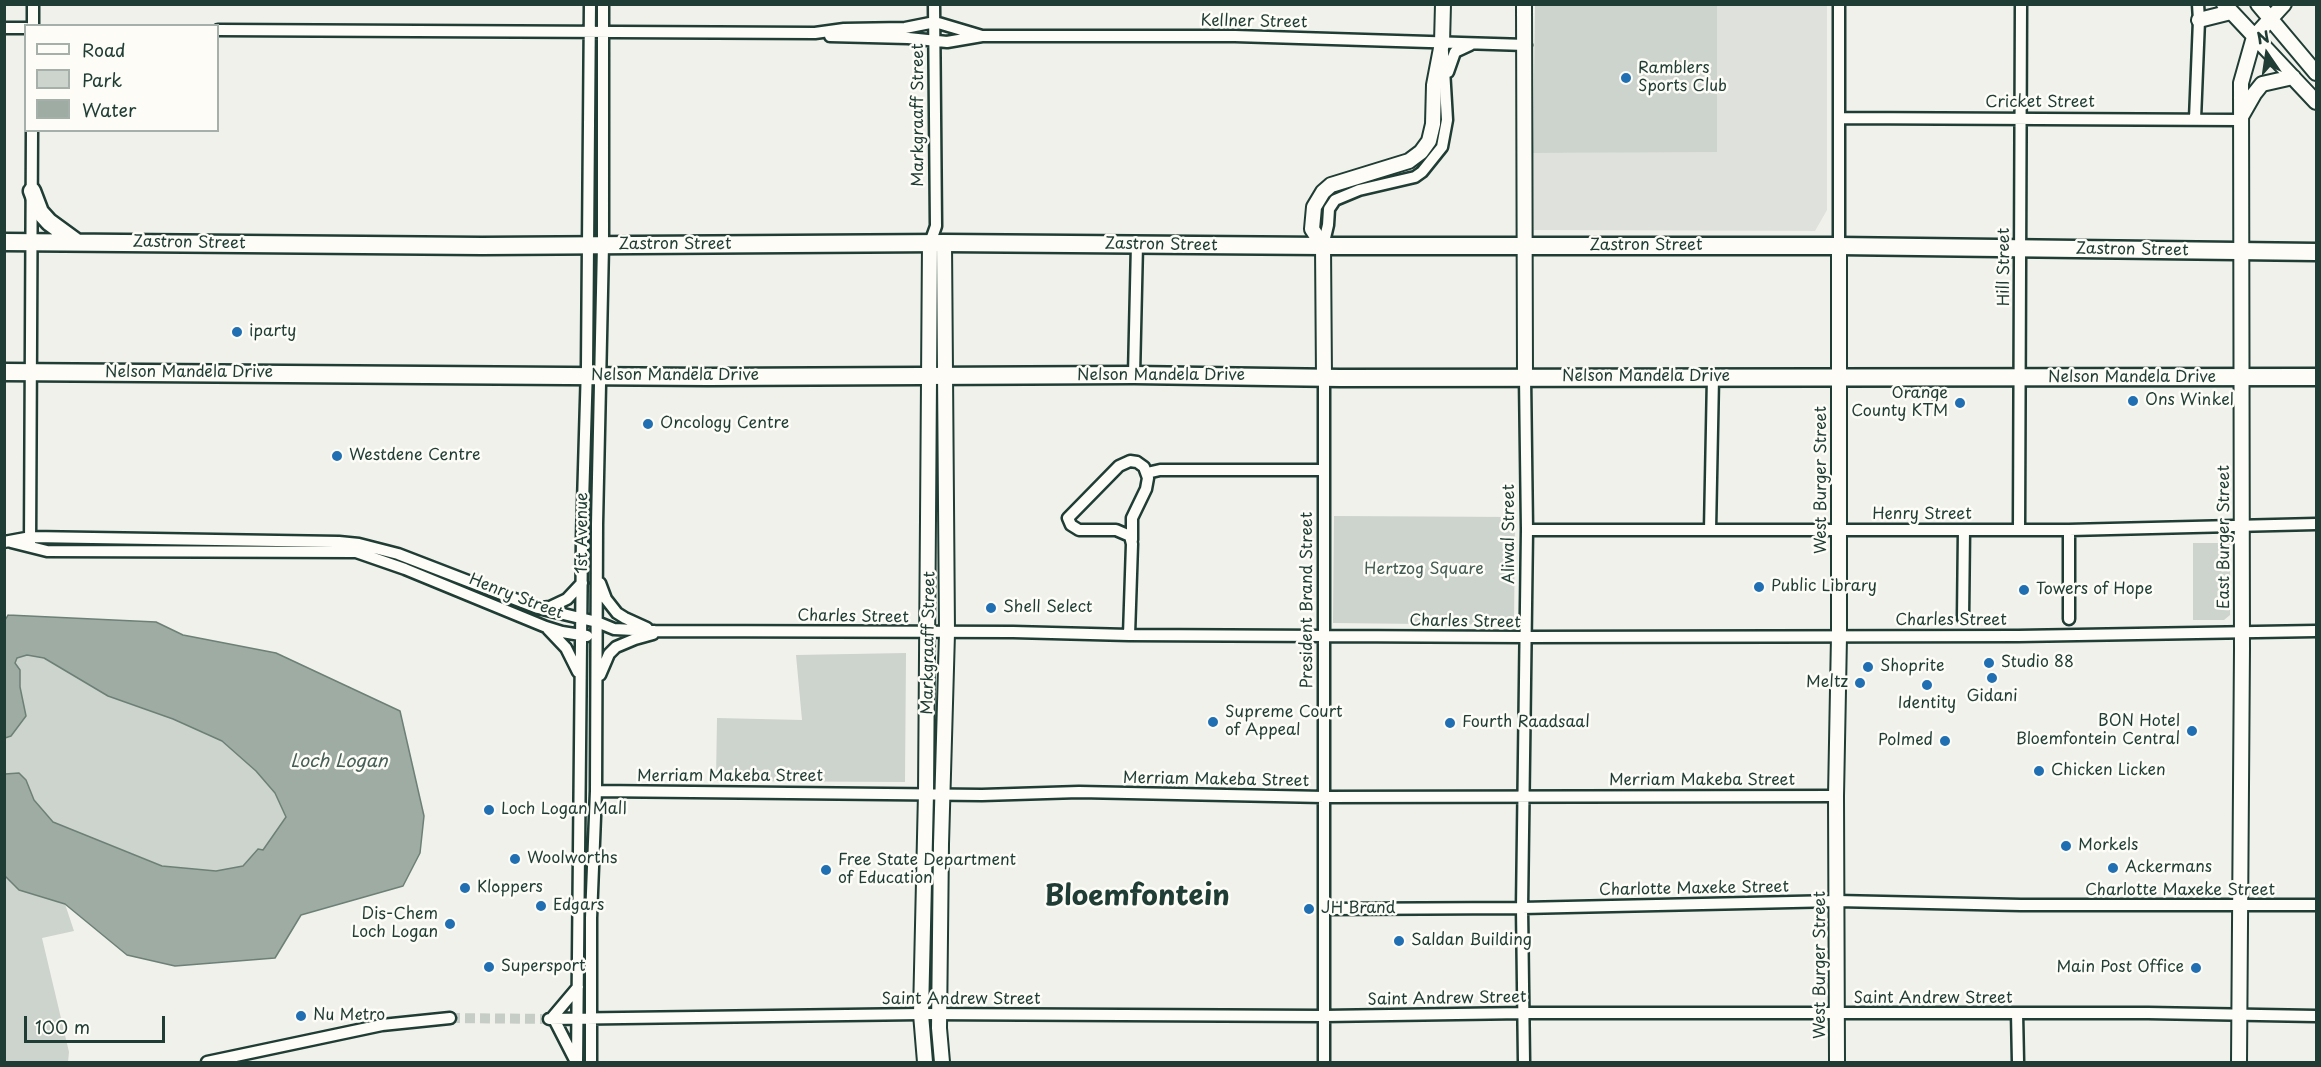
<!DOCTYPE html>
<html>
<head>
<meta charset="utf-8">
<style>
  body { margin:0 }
  #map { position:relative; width:2321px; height:1067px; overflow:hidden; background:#f0f1eb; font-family:"Playpen Sans",sans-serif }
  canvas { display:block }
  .frame { position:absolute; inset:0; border:6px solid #1f3d34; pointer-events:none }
  .legend { position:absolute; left:24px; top:24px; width:195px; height:108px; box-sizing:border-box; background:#fdfcf7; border:2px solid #a4b0a9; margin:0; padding:8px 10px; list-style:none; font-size:18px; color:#1f3d34 }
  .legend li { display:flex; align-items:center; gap:12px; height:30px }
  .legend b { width:30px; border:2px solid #a4b0a9 }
  .north { position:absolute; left:2237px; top:24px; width:60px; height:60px; -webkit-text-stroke:4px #fdfcf7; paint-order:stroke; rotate:347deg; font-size:16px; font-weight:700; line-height:24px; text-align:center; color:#1f3d34 }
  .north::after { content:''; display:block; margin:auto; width:21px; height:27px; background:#1f3d34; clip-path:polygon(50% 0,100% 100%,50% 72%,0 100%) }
  .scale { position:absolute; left:24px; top:1016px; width:141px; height:27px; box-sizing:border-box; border:3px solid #1f3d34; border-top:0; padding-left:8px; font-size:18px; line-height:21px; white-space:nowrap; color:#1f3d34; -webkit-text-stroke:4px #fdfcf7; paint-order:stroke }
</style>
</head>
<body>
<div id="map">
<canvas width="2321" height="1067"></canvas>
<div class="frame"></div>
<ul class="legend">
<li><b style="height:8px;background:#fdfcf7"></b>Road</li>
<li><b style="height:16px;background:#cdd3cd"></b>Park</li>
<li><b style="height:16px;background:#9faca4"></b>Water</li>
</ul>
<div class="north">N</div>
<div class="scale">100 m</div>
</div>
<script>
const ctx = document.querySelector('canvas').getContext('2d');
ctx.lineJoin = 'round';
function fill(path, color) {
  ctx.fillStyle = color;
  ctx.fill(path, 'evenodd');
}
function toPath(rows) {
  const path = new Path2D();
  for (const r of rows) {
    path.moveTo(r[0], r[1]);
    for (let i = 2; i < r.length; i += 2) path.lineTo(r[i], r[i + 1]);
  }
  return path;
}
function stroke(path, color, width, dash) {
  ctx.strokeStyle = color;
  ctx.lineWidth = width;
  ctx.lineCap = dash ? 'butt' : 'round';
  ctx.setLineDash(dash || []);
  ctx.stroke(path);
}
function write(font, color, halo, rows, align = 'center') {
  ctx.font = font + ' "Playpen Sans",sans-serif';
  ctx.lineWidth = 5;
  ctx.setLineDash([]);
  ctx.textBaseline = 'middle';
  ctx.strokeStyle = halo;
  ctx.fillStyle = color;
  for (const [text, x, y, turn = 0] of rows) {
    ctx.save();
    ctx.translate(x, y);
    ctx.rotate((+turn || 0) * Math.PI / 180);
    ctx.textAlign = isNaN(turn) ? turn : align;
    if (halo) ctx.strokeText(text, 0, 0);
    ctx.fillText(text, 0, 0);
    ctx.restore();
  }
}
fill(toPath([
  [1717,5,1827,5,1827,210,1815,231,1533,230,1533,153,1717,151]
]), '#dfe2dc');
fill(toPath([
  [1535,5,1717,5,1717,152,1533,153],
  [1334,516,1515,517,1514,625,1333,623],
  [2193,543,2230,543,2230,615,2224,620,2193,620],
  [906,653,905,782,716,781,717,718,802,720,796,655],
  [27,655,44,658,222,741,256,771,275,793,286,818,263,850,257,849,243,866,216,871,163,866,53,822,34,800,25,780,19,773,5,774,4,738,11,736,26,716,20,687,20,670,15,663,17,657],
  [4,876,19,890,65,904,74,931,42,938,69,1052,68,1062,5,1062]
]), '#cdd3cd');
const water = toPath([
  [8,615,156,622,183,635,276,653,400,711,424,816,420,853,403,886,301,915,275,958,175,966,127,955,65,904,19,890,5,876,5,774,19,773,26,780,34,800,53,822,162,866,216,871,243,866,258,849,263,850,286,817,275,793,256,771,222,741,173,719,108,696,44,658,27,655,17,658,15,663,20,670,20,687,26,716,11,736,5,738,4,622,8,615]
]);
fill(water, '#9faca4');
stroke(water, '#6c8077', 1.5);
stroke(toPath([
  [450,1018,549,1019]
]), '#c6cdc6', 10, [10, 5]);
const minor = toPath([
  [33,26,33,4],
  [4,28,26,28],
  [218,30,815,33,844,29,905,28,935,22,982,36],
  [830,36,908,38,947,42,982,36,1235,36,1526,45],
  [1448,72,1455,52,1470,45],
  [1840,118,2240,120],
  [2195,119,2199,20,2198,4],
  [930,243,936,226,934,4],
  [1323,246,1328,225,1329,209,1335,200,1359,190,1415,177,1422,172,1442,147,1447,120,1443,52],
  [1839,246,1839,4],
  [1134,375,1137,244],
  [1147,473,1160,470,1324,470],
  [1527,530,2069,530,2316,524],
  [1710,530,1713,377],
  [2019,530,2021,4],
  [4,542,31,537,339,542,359,544,398,554,538,608,597,622,614,629,655,631,1013,632,1129,635,1526,637,2018,636,2316,631],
  [11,542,47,551,356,552,405,569,546,627,562,632,587,636],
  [30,544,32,130],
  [600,583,606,599,617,613,625,618,647,628],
  [541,608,550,607,567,599,582,583],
  [1963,618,1964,530],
  [2069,619,2069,530],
  [548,629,566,648,578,672],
  [1129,635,1132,544,1130,536,1116,530,1079,530,1071,525,1068,518,1119,466,1130,461,1137,462,1144,467,1148,478,1146,489,1132,518,1132,540],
  [600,675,609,654,616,647,635,639,653,634],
  [596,791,982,795,1079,792,1324,797,1836,796],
  [1324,909,1522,908,1837,901,2021,905,2316,905],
  [2017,1013,2018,1062],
  [549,1019,921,1014,1324,1016,1523,1013,2148,1013,2316,1016],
  [551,1019,578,987],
  [554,1019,576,1062],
  [207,1062,382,1025,450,1018],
  [577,1062,582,537,587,366,590,4],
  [591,1062,591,918,596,791,597,524,603,245,603,4],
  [1324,1062,1324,378],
  [1524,1062,1522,908,1527,530,1525,377]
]);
const major = toPath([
  [1524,4,1525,377],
  [2224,4,2316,102],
  [2258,4,2316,73],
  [2199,20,2231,12],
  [2242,115,2254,94,2262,84,2293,77],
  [1324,378,1323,246,1312,229,1314,207,1323,192,1331,185,1409,161,1421,152,1429,141,1433,124,1434,85,1442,43,1443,4],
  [925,1062,921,1014,926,793,930,243],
  [942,1062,939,1028,941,844,947,633,944,243],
  [1837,1062,1836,796,1839,636,1839,246],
  [2239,1062,2242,648,2241,83,2254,37,2284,4]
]);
const highway = toPath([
  [32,191,40,212,49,222,75,241],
  [4,242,482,246,944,243,1323,246,1839,246,2316,252],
  [4,372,708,377,1134,375,1340,378,2316,377]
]);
stroke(minor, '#1f3d34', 15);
stroke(major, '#1f3d34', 18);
stroke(highway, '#1f3d34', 21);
stroke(minor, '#fdfcf7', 10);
stroke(major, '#fdfcf7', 14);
stroke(highway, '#fdfcf7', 16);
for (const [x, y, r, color] of [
  [1626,78,6,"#1f6fb2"],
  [237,332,6,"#1f6fb2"],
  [2133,401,6,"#1f6fb2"],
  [1960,403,6,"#1f6fb2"],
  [648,424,6,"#1f6fb2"],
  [337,456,6,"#1f6fb2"],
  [1759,587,6,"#1f6fb2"],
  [2024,590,6,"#1f6fb2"],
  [991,608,6,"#1f6fb2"],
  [1989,663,6,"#1f6fb2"],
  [1868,667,6,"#1f6fb2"],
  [1992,678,6,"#1f6fb2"],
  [1860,683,6,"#1f6fb2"],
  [1927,685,6,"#1f6fb2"],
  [1213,722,6,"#1f6fb2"],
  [1450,723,6,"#1f6fb2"],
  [2192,731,6,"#1f6fb2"],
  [1945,741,6,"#1f6fb2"],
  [2039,771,6,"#1f6fb2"],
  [489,810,6,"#1f6fb2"],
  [2066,846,6,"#1f6fb2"],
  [515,859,6,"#1f6fb2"],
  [2113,868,6,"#1f6fb2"],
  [826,870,6,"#1f6fb2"],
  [465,888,6,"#1f6fb2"],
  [541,906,6,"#1f6fb2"],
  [1309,909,6,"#1f6fb2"],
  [450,924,6,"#1f6fb2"],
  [1399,941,6,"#1f6fb2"],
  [489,967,6,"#1f6fb2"],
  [2196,968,6,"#1f6fb2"],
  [301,1016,6,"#1f6fb2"]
]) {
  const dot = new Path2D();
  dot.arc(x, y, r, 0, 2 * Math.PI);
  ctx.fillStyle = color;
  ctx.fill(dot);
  stroke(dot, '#fdfcf7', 2);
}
write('16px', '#1f3d34', '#fdfcf7', [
  ["Kellner Street",1254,22,1],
  ["Cricket Street",2040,103],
  ["Markgraaff Street",919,115,-90],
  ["Zastron Street",189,243,1],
  ["Zastron Street",675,245],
  ["Zastron Street",1161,245,1],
  ["Zastron Street",1646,246],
  ["Zastron Street",2132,250,1],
  ["Hill Street",2005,267,-90],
  ["Nelson Mandela Drive",189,373],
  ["Nelson Mandela Drive",675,376],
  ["Nelson Mandela Drive",1161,376],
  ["Nelson Mandela Drive",1646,377],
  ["Nelson Mandela Drive",2132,378],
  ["West Burger Street",1822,480,-90],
  ["Henry Street",1922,515],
  ["1st Avenue",583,533,-90],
  ["Aliwal Street",1510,534,-90],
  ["East Burger Street",2225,537,-90],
  ["Henry Street",516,597,21],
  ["President Brand Street",1308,600,-90],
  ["Charles Street",853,617,1],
  ["Charles Street",1951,621],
  ["Charles Street",1465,622,1],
  ["Markgraaff Street",929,643,-89],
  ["Merriam Makeba Street",730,777],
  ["Merriam Makeba Street",1216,780,1],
  ["Merriam Makeba Street",1702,781],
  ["Charlotte Maxeke Street",1694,889,-1],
  ["Charlotte Maxeke Street",2180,891],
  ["West Burger Street",1821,965,-90],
  ["Saint Andrew Street",1447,999,-1],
  ["Saint Andrew Street",1933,999],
  ["Saint Andrew Street",961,1000]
]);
write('16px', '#1f3d34', '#fdfcf7', [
  ["Ramblers",1638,69],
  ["Sports Club",1638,87],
  ["iparty",249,332],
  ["Orange",1948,394,"right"],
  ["County KTM",1948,412,"right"],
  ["Ons Winkel",2145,401],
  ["Oncology Centre",660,424],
  ["Westdene Centre",349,456],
  ["Public Library",1771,587],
  ["Towers of Hope",2036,590],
  ["Shell Select",1003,608],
  ["Studio 88",2001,663],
  ["Shoprite",1880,667],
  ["Meltz",1848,683,"right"],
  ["Gidani",1992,697,"center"],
  ["Identity",1927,704,"center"],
  ["Supreme Court",1225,713],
  ["of Appeal",1225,731],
  ["BON Hotel",2180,722,"right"],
  ["Bloemfontein Central",2180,740,"right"],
  ["Fourth Raadsaal",1462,723],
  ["Polmed",1933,741,"right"],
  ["Chicken Licken",2051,771],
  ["Loch Logan Mall",501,810],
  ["Morkels",2078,846],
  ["Woolworths",527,859],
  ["Free State Department",838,861],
  ["of Education",838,879],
  ["Ackermans",2125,868],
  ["Kloppers",477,888],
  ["Edgars",553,906],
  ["JH Brand",1321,909],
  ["Dis-Chem",438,915,"right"],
  ["Loch Logan",438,933,"right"],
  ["Saldan Building",1411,941],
  ["Supersport",501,967],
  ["Main Post Office",2184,968,"right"],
  ["Nu Metro",313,1016]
], 'left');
write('16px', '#425b53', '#fdfcf7', [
  ["Hertzog Square",1424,570]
]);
write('italic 18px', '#455e56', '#fdfcf7', [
  ["Loch Logan",339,762]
]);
write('bold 28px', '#1f3d34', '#fdfcf7', [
  ["Bloemfontein",1137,897]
]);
</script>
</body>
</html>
